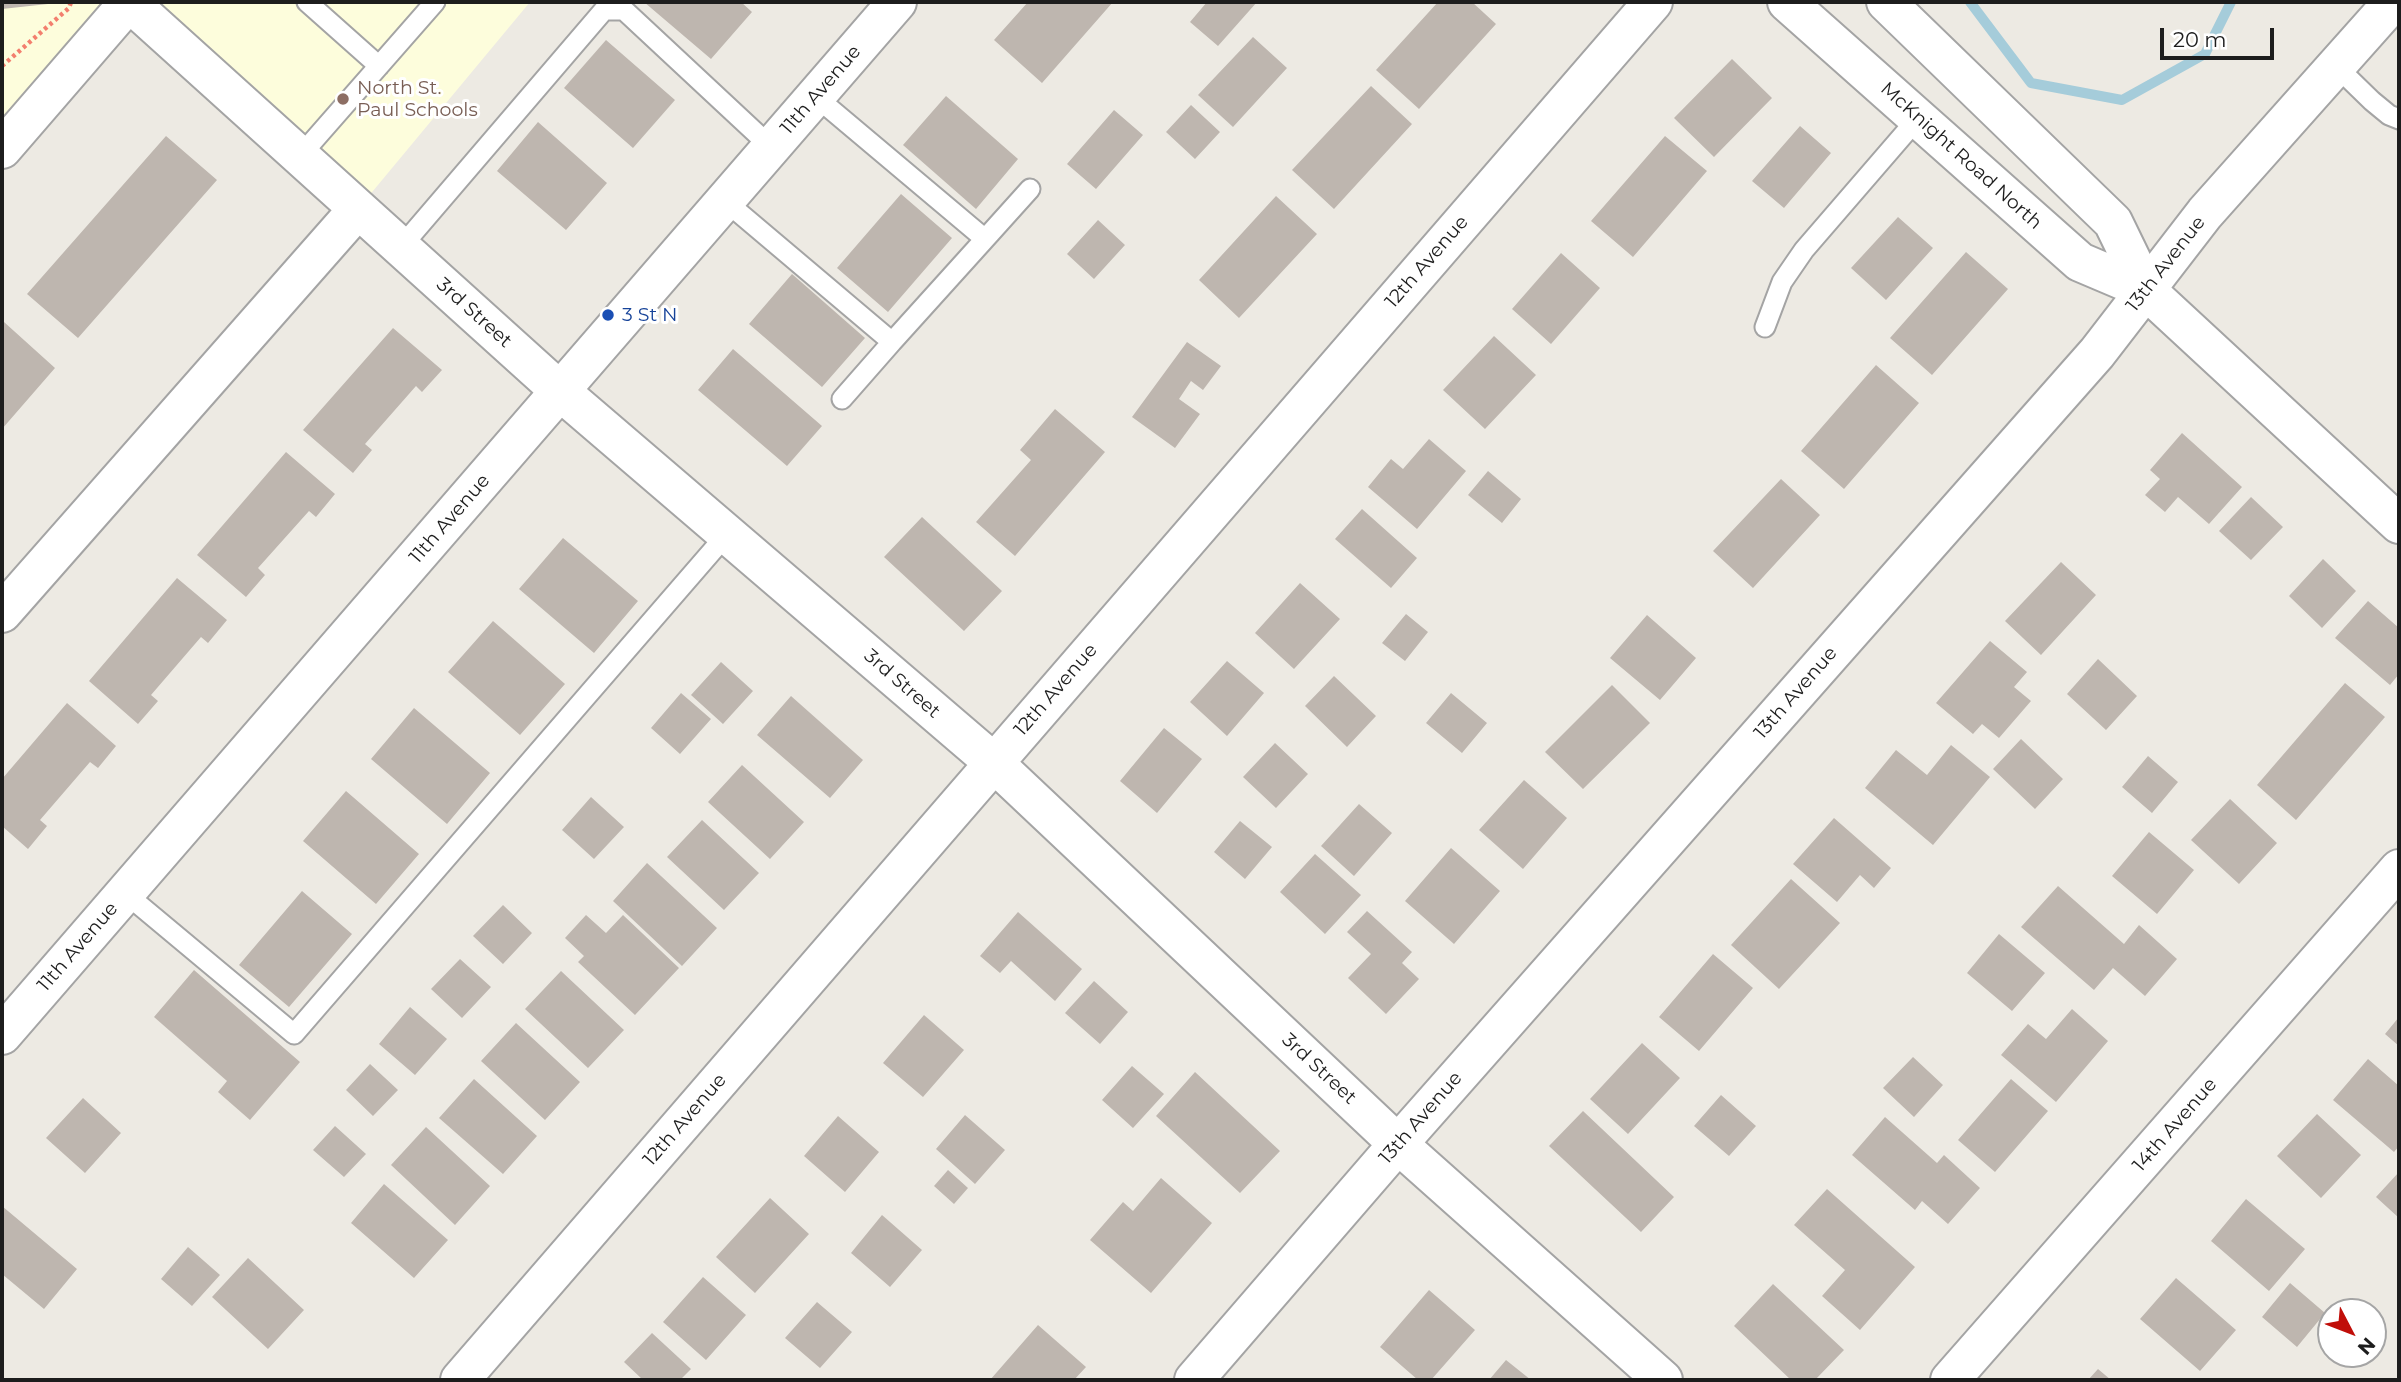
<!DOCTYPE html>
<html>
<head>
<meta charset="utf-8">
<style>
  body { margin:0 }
  #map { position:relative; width:2401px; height:1382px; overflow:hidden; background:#edeae3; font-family:Montserrat,sans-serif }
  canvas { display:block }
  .frame { position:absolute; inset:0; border:4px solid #1d1d1d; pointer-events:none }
  .north { position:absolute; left:2317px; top:1298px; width:70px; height:70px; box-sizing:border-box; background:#fff; border:2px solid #a5a5a5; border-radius:50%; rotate:132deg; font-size:19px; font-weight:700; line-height:28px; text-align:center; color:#1d1d1d }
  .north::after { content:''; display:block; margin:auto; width:24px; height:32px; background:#c00e09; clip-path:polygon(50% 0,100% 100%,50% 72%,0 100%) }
  .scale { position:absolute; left:2160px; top:28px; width:114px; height:32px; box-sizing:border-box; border:4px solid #1d1d1d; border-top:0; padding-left:9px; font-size:21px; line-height:24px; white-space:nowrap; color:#1d1d1d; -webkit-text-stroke:5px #fff; paint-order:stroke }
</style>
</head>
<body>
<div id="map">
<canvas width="2401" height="1382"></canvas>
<div class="frame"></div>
<div class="north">N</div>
<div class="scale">20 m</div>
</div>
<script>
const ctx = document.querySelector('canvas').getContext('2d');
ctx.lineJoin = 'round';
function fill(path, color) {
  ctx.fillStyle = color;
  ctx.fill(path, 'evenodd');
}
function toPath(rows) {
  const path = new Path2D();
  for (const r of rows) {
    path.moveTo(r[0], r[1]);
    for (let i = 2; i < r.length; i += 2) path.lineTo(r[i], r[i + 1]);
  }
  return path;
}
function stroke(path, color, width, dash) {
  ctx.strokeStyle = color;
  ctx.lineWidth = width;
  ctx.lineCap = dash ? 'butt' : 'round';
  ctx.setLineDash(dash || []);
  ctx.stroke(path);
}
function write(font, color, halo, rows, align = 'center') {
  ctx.font = font + ' Montserrat,sans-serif';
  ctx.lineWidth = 6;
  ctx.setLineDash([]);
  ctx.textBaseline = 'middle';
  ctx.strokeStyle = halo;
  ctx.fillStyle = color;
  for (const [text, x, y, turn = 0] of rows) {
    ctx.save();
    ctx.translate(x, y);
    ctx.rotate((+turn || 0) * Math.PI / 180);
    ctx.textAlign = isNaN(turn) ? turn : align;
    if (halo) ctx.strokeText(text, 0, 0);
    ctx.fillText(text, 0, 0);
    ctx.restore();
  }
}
fill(toPath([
  [2,2,129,2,2,149],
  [129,2,530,2,358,209]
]), '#fdfddc');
stroke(toPath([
  [1970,2,2031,83,2122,100,2205,54,2231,2]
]), '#a5ccda', 10);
fill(toPath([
  [2,2,48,2,48,4,2,9],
  [644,2,741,2,752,12,711,59],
  [1028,2,1113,2,1042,83,994,40],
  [1207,2,1257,2,1218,46,1190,22],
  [1438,2,1472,2,1496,24,1419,109,1376,70],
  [1253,37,1287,68,1233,127,1198,95],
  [606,40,675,100,633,148,564,88],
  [1732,59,1772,98,1714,157,1674,118],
  [1371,86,1412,124,1334,209,1292,170],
  [946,96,1018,159,976,209,903,145],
  [1191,105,1220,132,1195,159,1166,132],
  [1114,110,1143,135,1096,189,1067,164],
  [538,122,607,183,566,230,497,171],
  [1800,126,1831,153,1784,208,1752,181],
  [166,136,217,180,78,338,27,294],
  [1665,136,1707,171,1633,257,1591,221],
  [901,194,952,238,888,312,837,268],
  [1276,196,1317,234,1239,318,1199,280],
  [1898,217,1933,248,1886,300,1851,268],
  [1098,220,1125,245,1094,279,1067,254],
  [1966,252,2008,289,1932,375,1890,338],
  [1561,253,1600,288,1551,344,1512,309],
  [792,274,865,338,822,387,749,324],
  [4,322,55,368,2,429,2,325],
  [393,328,442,370,422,392,416,386,365,444,372,450,353,473,303,430],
  [1494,336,1536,375,1485,429,1443,390],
  [1187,342,1221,366,1203,390,1191,381,1179,399,1200,414,1175,448,1132,417],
  [733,349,822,426,787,466,698,390],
  [1876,365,1919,403,1844,489,1801,451],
  [1055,409,1105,452,1015,556,976,522,1031,460,1020,450],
  [2182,433,2242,487,2209,524,2178,497,2165,512,2145,495,2160,479,2150,470],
  [1429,439,1466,471,1417,529,1368,487,1391,459,1403,469],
  [286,452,335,494,316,517,309,511,258,568,265,575,246,597,197,555],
  [1488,471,1521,499,1502,523,1468,495],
  [1781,479,1820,515,1753,588,1713,551],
  [2251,497,2283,527,2251,560,2219,531],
  [1362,509,1417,558,1391,588,1335,539],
  [922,517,1002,591,964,631,884,557],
  [563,538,638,601,594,653,519,589],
  [2323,559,2356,591,2322,628,2289,596],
  [2061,562,2096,595,2041,655,2005,621],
  [177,578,227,620,208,643,201,637,151,695,158,701,138,724,89,681],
  [1300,583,1340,619,1294,669,1255,633],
  [2368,601,2399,628,2399,674,2390,685,2335,638],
  [1406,614,1428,632,1405,661,1382,643],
  [1647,615,1696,658,1660,700,1610,658],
  [493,621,565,684,520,735,448,672],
  [1990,641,2027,672,2014,687,2031,701,1999,738,1982,724,1973,734,1936,703],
  [2098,659,2137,696,2106,730,2067,694],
  [1227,661,1264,693,1227,736,1190,702],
  [721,662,753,691,723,724,691,695],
  [1334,676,1376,716,1347,747,1305,706],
  [2345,683,2385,717,2296,820,2257,785],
  [1612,685,1650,723,1583,789,1545,752],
  [681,693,711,719,680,754,651,728],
  [1451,693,1487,723,1462,753,1426,723],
  [791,696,863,760,830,798,757,735],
  [67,703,116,746,98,768,90,762,40,820,47,826,28,849,2,826,2,779],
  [414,708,490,773,447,824,371,759],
  [1164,728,1202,759,1157,813,1120,781],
  [2021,739,2063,779,2035,809,1993,769],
  [1275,743,1308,774,1276,808,1243,777],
  [1951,745,1990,777,1933,845,1865,788,1896,750,1927,775],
  [2148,756,2178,782,2152,813,2122,787],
  [742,765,804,822,770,859,708,802],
  [1524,780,1567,818,1523,869,1479,830],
  [346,791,419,854,376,904,303,841],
  [591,797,624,827,594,859,562,830],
  [2230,799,2277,843,2239,884,2191,840],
  [1359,804,1392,833,1354,876,1321,846],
  [1834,818,1891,868,1874,888,1860,875,1837,902,1793,864],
  [702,820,759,873,724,910,667,857],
  [1240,821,1272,847,1245,879,1214,852],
  [2149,832,2194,870,2157,914,2112,876],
  [1451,848,1500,891,1454,944,1405,901],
  [1315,854,1361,895,1325,934,1280,892],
  [647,863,717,928,682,966,613,901],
  [1791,879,1840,923,1779,989,1731,945],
  [2058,886,2124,944,2139,925,2177,959,2145,996,2113,968,2094,990,2021,927],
  [302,891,352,934,289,1007,239,965],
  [503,905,532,933,503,964,473,936],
  [1367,911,1412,952,1402,963,1419,979,1386,1014,1348,978,1371,954,1347,932],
  [1018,912,1082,969,1055,1001,1011,961,1000,973,980,956],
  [586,915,606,933,623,915,679,968,635,1015,578,962,584,956,565,938],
  [1999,934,2045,973,2012,1011,1967,973],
  [1713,954,1753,988,1699,1051,1659,1017],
  [460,959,491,987,462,1018,431,989],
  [194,970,300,1062,250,1120,218,1092,227,1081,154,1017],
  [561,971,624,1030,588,1068,525,1009],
  [1094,981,1128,1012,1100,1044,1065,1013],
  [410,1007,447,1039,415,1075,379,1044],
  [2072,1009,2108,1041,2056,1102,2001,1055,2028,1024,2046,1039],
  [924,1015,964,1050,923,1097,883,1063],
  [2399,1017,2399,1046,2385,1034],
  [516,1023,580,1082,545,1120,481,1061],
  [1642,1043,1680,1078,1628,1134,1590,1099],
  [1913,1057,1943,1085,1914,1117,1883,1088],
  [2368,1059,2399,1086,2399,1146,2394,1152,2333,1100],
  [370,1064,398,1090,373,1116,346,1090],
  [1132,1066,1164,1094,1133,1128,1102,1100],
  [1195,1072,1280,1151,1240,1193,1156,1116],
  [474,1079,537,1136,503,1174,439,1118],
  [2011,1079,2048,1111,1995,1172,1958,1140],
  [1721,1095,1756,1126,1729,1156,1694,1126],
  [83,1098,121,1133,85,1173,46,1138],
  [1583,1111,1674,1197,1641,1232,1549,1146],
  [2317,1114,2361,1155,2321,1198,2277,1156],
  [965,1115,1005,1150,975,1184,936,1149],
  [838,1116,879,1152,845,1192,804,1156],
  [1885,1117,1937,1163,1944,1155,1980,1188,1948,1224,1922,1201,1915,1210,1852,1155],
  [335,1126,366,1154,344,1177,313,1150],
  [426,1127,490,1186,455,1225,391,1165],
  [948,1170,968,1188,954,1204,934,1186],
  [2399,1172,2399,1218,2376,1197],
  [1161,1178,1212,1223,1151,1293,1090,1240,1123,1202,1133,1211],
  [384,1184,448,1240,414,1278,351,1223],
  [1827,1189,1915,1267,1860,1330,1822,1296,1845,1270,1794,1225],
  [770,1198,809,1234,755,1293,716,1257],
  [2246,1199,2305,1249,2269,1291,2211,1241],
  [2,1206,77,1269,44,1309,2,1274],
  [882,1215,922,1250,890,1287,851,1253],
  [188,1247,220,1275,192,1306,161,1279],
  [248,1258,304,1310,268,1349,212,1297],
  [703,1277,746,1315,706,1360,663,1322],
  [2176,1278,2236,1330,2200,1371,2140,1319],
  [2290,1283,2325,1313,2297,1347,2262,1317],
  [1773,1284,1844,1350,1815,1380,1791,1380,1734,1326],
  [1429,1290,1475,1330,1431,1380,1418,1380,1380,1347],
  [817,1302,852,1332,820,1368,785,1338],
  [1038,1325,1086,1367,1074,1380,990,1380],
  [652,1333,691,1369,680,1380,643,1380,624,1362],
  [1506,1360,1531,1380,1489,1380],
  [2098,1369,2111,1380,2088,1380]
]), '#beb6af');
const service = toPath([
  [307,2,379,66],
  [2336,66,2372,101,2389,115,2399,119],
  [300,156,435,2],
  [724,200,892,342,985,239,815,96],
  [985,239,1030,189],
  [401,247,604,10,624,10,771,147],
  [1765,327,1782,282,1804,250,1918,118],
  [842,399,892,342],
  [125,893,294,1034,727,534]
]);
const minor = toPath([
  [129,2,560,391,993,762,1398,1144,1663,1380],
  [2,149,129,2],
  [2,613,358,209],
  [460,1380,1653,2],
  [1194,1380,1398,1144,2097,353,2205,213,2393,2],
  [1950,1380,2399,869]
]);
const tertiary = toPath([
  [1787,2,2080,262,2146,290,2399,524],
  [1886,2,2113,222,2146,290],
  [2,1035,897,2]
]);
stroke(service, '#a4a4a4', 23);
stroke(minor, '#a4a4a4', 42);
stroke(tertiary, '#a4a4a4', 42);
stroke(toPath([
  [2,66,69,8,71,2]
]), '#f37f6e', 4.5, [3.5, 3.5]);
stroke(service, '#fff', 19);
stroke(minor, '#fff', 38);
stroke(tertiary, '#fff', 38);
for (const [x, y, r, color] of [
  [343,99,7,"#8d6e63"],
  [608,315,7,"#1a4fb4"]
]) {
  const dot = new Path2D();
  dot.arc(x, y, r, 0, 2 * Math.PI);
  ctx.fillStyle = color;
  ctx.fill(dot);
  stroke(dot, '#fff', 2.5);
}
write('19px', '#785e54', '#fff', [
  ["North St.",357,88],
  ["Paul Schools",357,110]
], 'left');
write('19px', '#1d1d1d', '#fff', [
  ["11th Avenue",821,90,-49],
  ["McKnight Road North",1961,156,42],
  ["12th Avenue",1427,262,-49],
  ["13th Avenue",2166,264,-52],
  ["3rd Street",474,313,42],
  ["11th Avenue",450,519,-49],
  ["3rd Street",902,684,41],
  ["12th Avenue",1056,690,-49],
  ["13th Avenue",1796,693,-49],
  ["11th Avenue",78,947,-49],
  ["3rd Street",1319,1069,43],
  ["13th Avenue",1421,1118,-49],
  ["12th Avenue",685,1120,-49],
  ["14th Avenue",2175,1125,-49]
]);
write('19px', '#164399', '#fff', [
  ["3 St N",622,315]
], 'left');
</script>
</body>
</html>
